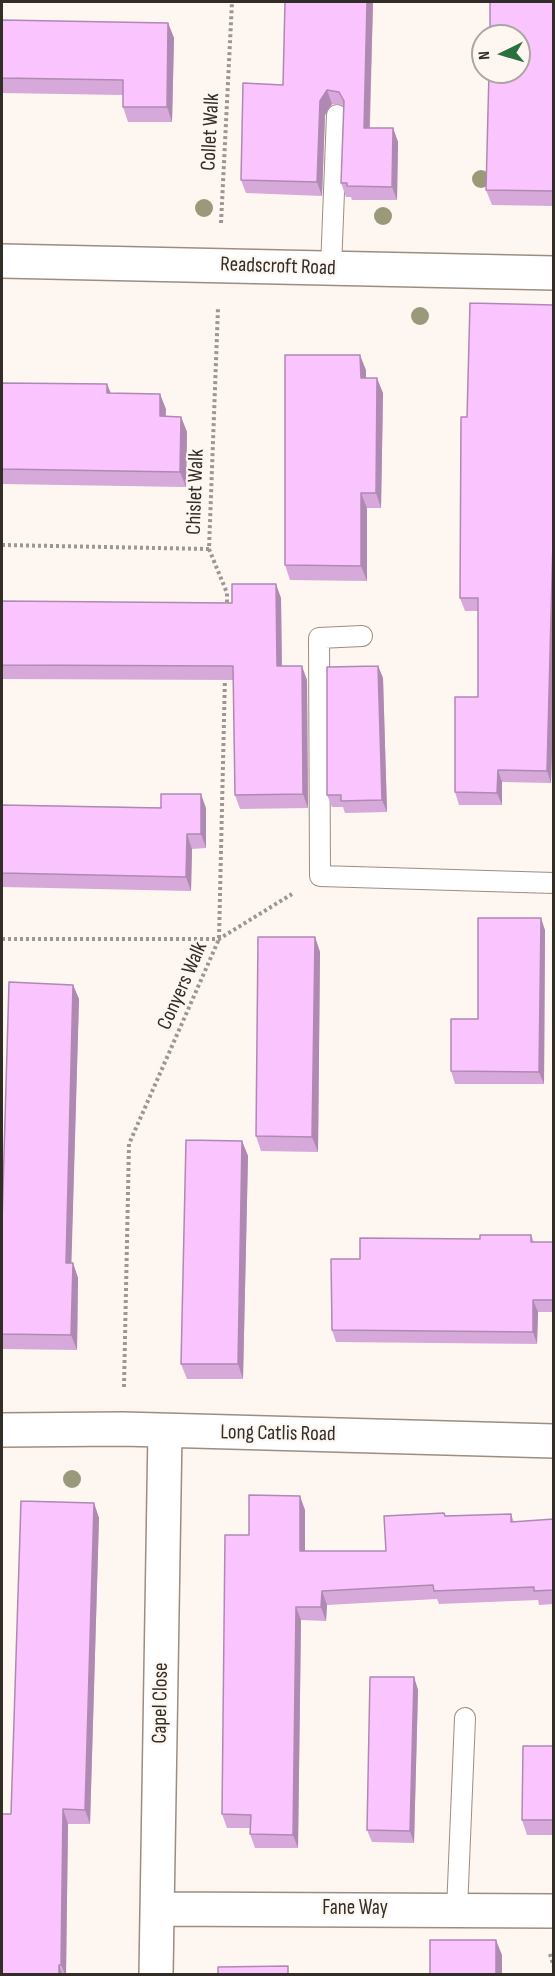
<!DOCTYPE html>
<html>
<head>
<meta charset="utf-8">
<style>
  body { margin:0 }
  #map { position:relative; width:555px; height:1976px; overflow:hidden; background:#fdf6f1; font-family:"Sofia Sans Condensed",sans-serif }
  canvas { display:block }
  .frame { position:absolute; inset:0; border:3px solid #332d28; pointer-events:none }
  .north { position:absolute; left:471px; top:24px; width:60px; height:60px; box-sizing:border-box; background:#fdf6f1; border:2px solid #aca6a1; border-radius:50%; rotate:265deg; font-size:16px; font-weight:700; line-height:24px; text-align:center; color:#332d28 }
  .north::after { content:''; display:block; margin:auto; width:21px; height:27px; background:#28713f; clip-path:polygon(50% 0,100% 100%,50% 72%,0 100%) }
</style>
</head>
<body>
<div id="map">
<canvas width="555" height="1976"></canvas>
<div class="frame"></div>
<div class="north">N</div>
</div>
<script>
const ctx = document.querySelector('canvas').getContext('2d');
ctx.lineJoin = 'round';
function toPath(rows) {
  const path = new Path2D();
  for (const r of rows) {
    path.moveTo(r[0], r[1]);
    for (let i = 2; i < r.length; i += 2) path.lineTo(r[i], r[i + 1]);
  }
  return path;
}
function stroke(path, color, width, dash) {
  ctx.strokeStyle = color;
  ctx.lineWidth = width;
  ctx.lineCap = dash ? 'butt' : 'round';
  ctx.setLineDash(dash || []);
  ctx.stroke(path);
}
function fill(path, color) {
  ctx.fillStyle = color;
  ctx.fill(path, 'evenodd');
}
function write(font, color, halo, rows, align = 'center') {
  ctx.font = font + ' "Sofia Sans Condensed",sans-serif';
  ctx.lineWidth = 4.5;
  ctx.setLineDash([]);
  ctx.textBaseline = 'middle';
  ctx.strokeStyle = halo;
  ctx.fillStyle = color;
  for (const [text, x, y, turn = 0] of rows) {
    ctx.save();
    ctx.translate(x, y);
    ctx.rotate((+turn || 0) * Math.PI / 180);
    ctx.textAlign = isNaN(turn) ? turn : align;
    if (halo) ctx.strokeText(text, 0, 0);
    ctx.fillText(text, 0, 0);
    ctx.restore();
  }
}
const service = toPath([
  [331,268,337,115],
  [362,636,319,638,320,876,554,883],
  [457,1910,465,1718]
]);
const minor = toPath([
  [2,261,554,273],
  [2,1430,123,1429,554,1441],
  [157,1909,554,1911],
  [156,1974,165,1431]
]);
stroke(service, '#9d8d81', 22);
stroke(minor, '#9d8d81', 36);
stroke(toPath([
  [221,223,232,2],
  [2,545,209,549,218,308],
  [209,549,227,593,227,608],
  [2,939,219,939,292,894],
  [124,1387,129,1144,219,939,225,675],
  [550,1954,554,1967]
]), '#9d9792', 4, [3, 3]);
stroke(service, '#fff', 20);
stroke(minor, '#fff', 33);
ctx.fillStyle = '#9a9a7a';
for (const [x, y] of [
  [481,179],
  [204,208],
  [383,216],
  [420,316],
  [72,1479]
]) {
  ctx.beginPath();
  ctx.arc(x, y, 9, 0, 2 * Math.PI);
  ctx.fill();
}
fill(toPath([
  [285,2,373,2,370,128,393,128,398,142,397,200,352,200,351,197,346,197,341,183,344,105,332,104,325,115,322,196,246,193,241,180,283,85],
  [554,2,554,206,492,205,486,190],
  [2,20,168,23,174,38,172,122,128,122,123,107,123,95,2,93],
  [554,305,554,691,551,783,502,782,502,805,459,805,455,792,478,697,478,611,465,611,460,598,467,417],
  [366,370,366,378,383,393,381,508,367,508,367,581,290,580,285,565],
  [2,383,107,384,111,393,166,409,165,416,181,417,187,432,186,487,2,484],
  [281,598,282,666,307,680,308,808,240,809,235,795,233,680,2,679,2,601,232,603],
  [378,666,383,678,387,812,345,813,343,807,332,807,327,795],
  [2,805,206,808,206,848,192,849,191,891,2,887],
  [545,930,544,1084,455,1084,451,1071,478,1019],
  [315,937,320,952,318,1152,261,1151,256,1136],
  [73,985,79,999,71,1263,73,1263,78,1278,77,1350,2,1349,2,1223],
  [242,1141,248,1156,243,1379,187,1379,181,1364],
  [531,1235,534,1242,554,1242,554,1312,538,1312,537,1344,336,1342,332,1330,360,1259,480,1239],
  [94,1503,99,1518,90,1824,68,1824,66,1974,2,1974,11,1814],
  [305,1510,305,1551,386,1551,446,1516,511,1514,514,1522,554,1519,554,1604,539,1605,538,1600,439,1604,437,1599,327,1605,326,1621,301,1620,298,1848,255,1848,250,1834,250,1828,227,1828,222,1814,249,1535],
  [414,1677,418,1690,414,1843,372,1842,367,1830],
  [554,1746,554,1835,527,1835,522,1820]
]), '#d7a9da');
fill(toPath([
  [367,2,373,2,369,142,364,128],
  [168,23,174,38,172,122,167,107],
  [327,90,332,104,325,115,322,196,317,182,320,101],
  [393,128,398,142,397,200,392,187],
  [360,355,366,370,366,392,361,378],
  [377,378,383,393,381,508,376,493],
  [107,384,112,398,107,393],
  [160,394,166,409,165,431,160,416],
  [181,417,187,432,186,487,180,472],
  [361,493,367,508,367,581,361,566],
  [554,500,554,691,551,783,547,771],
  [276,584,281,598,282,681,277,666],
  [302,666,307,680,308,808,303,794],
  [378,666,383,678,387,812,382,800],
  [498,770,502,782,502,805,497,793],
  [201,794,206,808,206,848,201,834],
  [187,834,192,849,191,891,186,877],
  [541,918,545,930,544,1084,539,1072],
  [315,937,320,952,318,1152,312,1137],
  [73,985,79,999,71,1278,66,1263],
  [242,1141,248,1156,243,1379,238,1364],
  [73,1263,78,1278,77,1350,71,1335],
  [533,1300,538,1312,537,1344,533,1332],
  [300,1496,305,1510,305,1564,300,1551],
  [94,1503,99,1518,90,1824,85,1810],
  [322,1591,327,1605,326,1621,321,1607],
  [296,1607,301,1620,298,1848,293,1835],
  [414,1677,418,1690,414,1843,410,1831],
  [63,1809,68,1824,66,1974,65,1974,61,1965],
  [496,1940,502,1955,502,1974,496,1974],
  [59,1965,62,1974,59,1974]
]), '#af89b2');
const building = toPath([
  [285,2,367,2,364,128,393,128,392,187,347,186,347,183,341,183,344,101,339,92,327,90,320,101,317,182,241,180,243,83,283,85,285,2],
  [490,2,554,2,554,191,486,190,489,72,519,72,519,36,490,36,490,2],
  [2,20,168,23,167,107,123,107,123,80,2,78,2,20],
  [470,303,554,305,554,500,547,771,498,770,497,793,455,792,455,697,478,697,478,598,460,598,461,417,467,417,470,303],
  [285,355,360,355,361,378,377,378,376,493,361,493,361,566,285,565,285,355],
  [2,383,107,384,107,393,160,394,160,416,181,417,180,472,2,469,2,383],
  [232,584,276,584,277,666,302,666,303,794,235,795,233,666,2,665,2,601,232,603,232,584],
  [378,666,382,800,341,801,341,795,327,795,327,667,378,666],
  [161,794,201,794,201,834,187,834,186,877,2,873,2,805,161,808,161,794],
  [478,918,541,918,539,1072,451,1071,451,1019,478,1019,478,918],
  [258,937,315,937,312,1137,256,1136,258,937],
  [9,982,73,985,66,1263,73,1263,71,1335,2,1334,2,1223,9,982],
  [186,1140,242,1141,238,1364,181,1364,186,1140],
  [480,1235,531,1235,531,1242,554,1242,554,1300,533,1300,533,1332,332,1330,331,1259,360,1259,360,1238,480,1239,480,1235],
  [249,1495,300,1496,300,1551,386,1551,384,1516,444,1513,445,1516,511,1514,511,1522,554,1519,554,1590,534,1591,534,1587,434,1591,433,1585,322,1591,321,1607,296,1607,293,1835,250,1834,251,1815,222,1814,225,1535,249,1535,249,1495],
  [21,1501,94,1503,85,1810,63,1809,61,1965,59,1965,59,1974,2,1974,2,1814,11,1814,21,1501],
  [370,1677,414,1677,410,1831,367,1830,370,1677],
  [523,1746,554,1746,554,1820,522,1820,523,1746],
  [430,1940,496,1940,496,1974,430,1974,430,1940],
  [288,1966,288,1974,218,1974,218,1967,288,1966]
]);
fill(building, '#fac4fe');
stroke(building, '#af89b2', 1.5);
write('21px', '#332d28', '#fdf6f1', [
  ["Collet Walk",211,132,-87],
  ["Readscroft Road",278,267,2],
  ["Chislet Walk",196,492,-88],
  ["Conyers Walk",183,986,-66],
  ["Long Catlis Road",278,1434,1],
  ["Capel Close",161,1703,-89],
  ["Fane Way",355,1909]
]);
</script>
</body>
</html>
